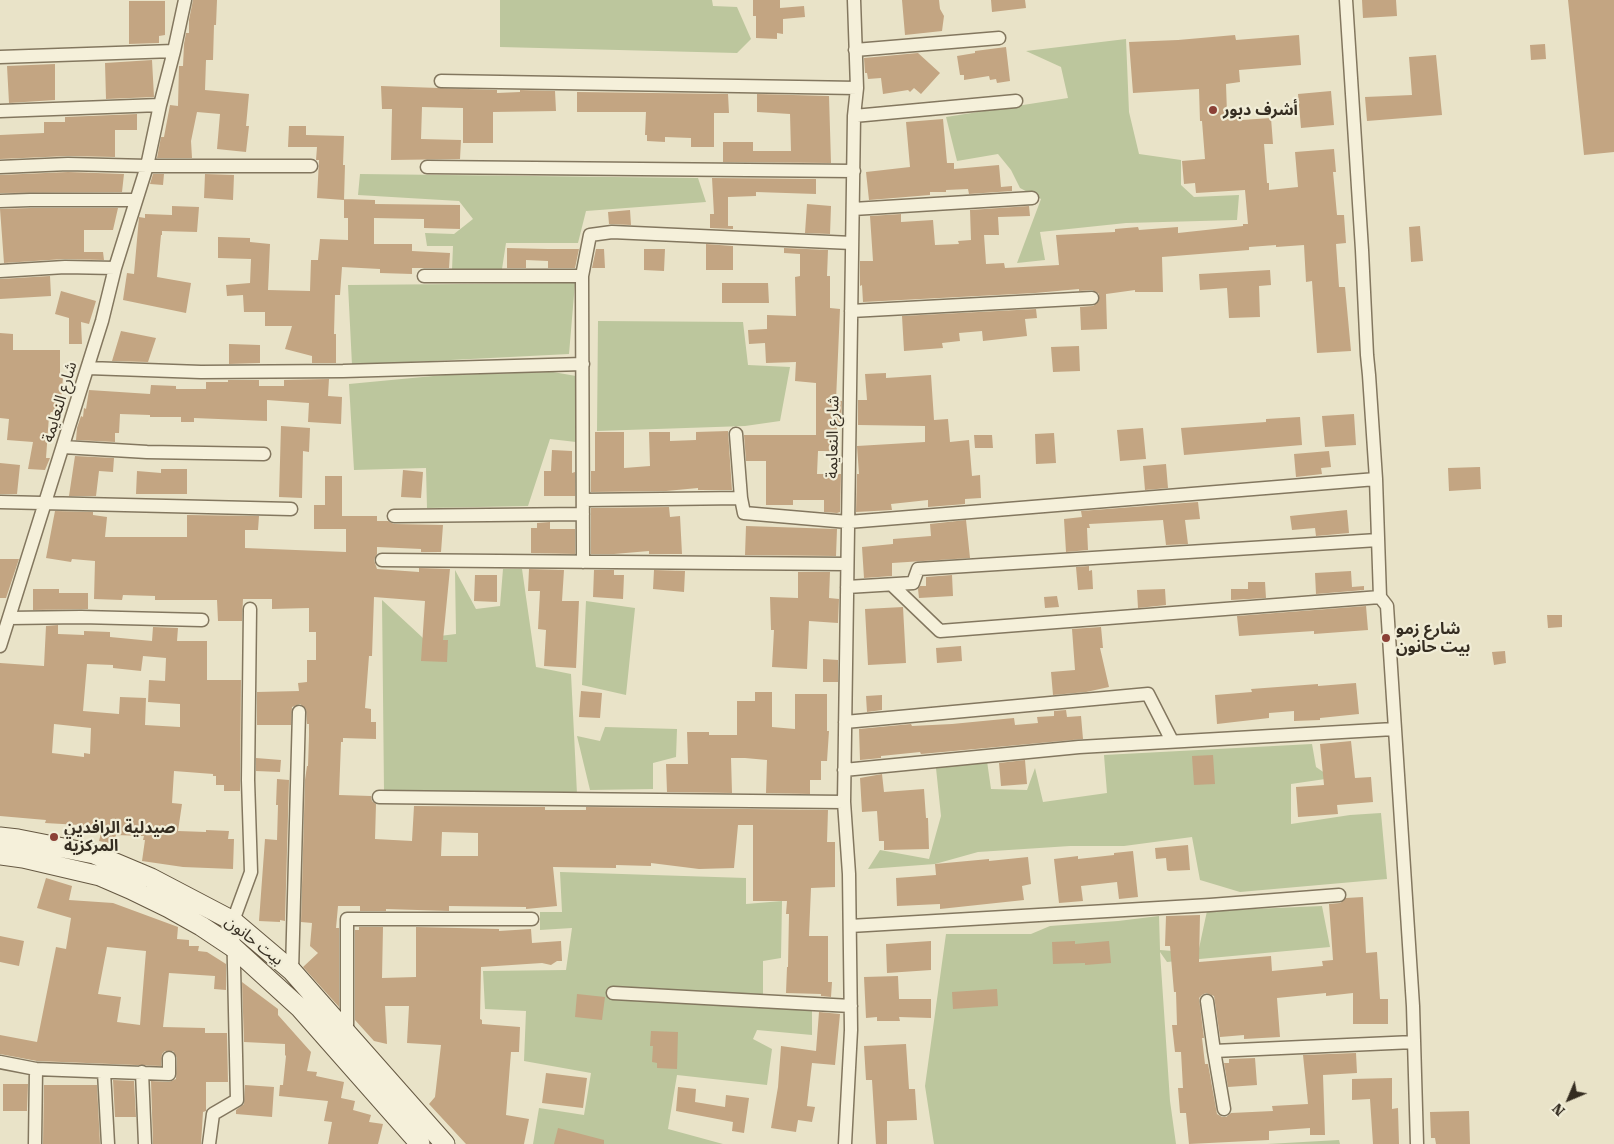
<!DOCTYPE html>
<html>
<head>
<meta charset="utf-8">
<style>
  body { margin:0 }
  #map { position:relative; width:1614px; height:1144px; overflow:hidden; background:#e9e3c8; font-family:"Roboto Serif",serif }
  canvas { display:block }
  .north { position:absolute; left:1544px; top:1074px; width:50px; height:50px; -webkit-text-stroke:4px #f1edd7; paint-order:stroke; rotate:225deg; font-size:14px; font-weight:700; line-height:20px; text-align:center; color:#352d21 }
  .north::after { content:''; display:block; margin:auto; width:18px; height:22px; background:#352d21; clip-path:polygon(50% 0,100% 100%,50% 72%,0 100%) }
</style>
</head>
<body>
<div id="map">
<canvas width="1614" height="1144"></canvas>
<div class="north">N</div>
</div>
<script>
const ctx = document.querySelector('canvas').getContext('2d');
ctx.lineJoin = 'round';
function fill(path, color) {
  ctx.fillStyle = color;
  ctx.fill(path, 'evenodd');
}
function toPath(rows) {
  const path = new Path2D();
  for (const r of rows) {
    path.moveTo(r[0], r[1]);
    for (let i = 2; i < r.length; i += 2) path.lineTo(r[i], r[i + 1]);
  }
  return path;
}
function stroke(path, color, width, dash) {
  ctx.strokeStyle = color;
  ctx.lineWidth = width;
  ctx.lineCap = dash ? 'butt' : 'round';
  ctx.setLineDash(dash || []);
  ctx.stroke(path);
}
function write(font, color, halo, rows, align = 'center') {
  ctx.font = font + ' "Roboto Serif","Noto Sans Arabic",serif';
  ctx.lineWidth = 4.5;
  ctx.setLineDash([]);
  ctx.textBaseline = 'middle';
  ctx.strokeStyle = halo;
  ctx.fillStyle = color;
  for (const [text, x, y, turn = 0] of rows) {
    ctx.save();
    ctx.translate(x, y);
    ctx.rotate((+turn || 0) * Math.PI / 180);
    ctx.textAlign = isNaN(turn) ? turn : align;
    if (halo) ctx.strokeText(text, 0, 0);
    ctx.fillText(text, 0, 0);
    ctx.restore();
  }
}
fill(toPath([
  [500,0,712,0,713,6,737,7,751,39,737,53,500,47],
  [1126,39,1129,112,1139,154,1181,160,1181,185,1194,197,1239,195,1237,220,1126,223,1040,232,1045,260,1017,263,1041,199,1020,188,1011,170,998,154,957,161,946,117,1068,98,1061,67,1026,51],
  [360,174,698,178,706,202,586,211,578,243,506,243,502,269,452,270,453,246,427,246,425,233,454,234,473,219,459,201,358,195],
  [575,283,569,354,352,365,348,285],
  [598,321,743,322,748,365,790,367,780,421,745,426,597,431],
  [553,372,576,376,576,442,550,439,528,506,427,508,426,468,354,470,349,384,444,375],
  [503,569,522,569,536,667,571,674,577,794,384,791,382,600,423,638,456,634,455,570,476,609,500,606],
  [586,601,635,608,626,695,582,685],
  [605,727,677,729,676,757,653,763,653,789,590,790,577,736,600,741],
  [1312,744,1316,767,1332,778,1291,784,1291,824,1350,815,1381,813,1387,879,1240,892,1200,880,1192,837,1124,846,1070,846,978,852,935,864,868,869,880,850,929,859,941,816,936,768,987,761,991,789,1027,790,1035,768,1043,802,1107,793,1104,755],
  [560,872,746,878,746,904,782,901,781,958,763,961,763,994,812,1000,812,1035,757,1030,753,1039,772,1049,767,1085,677,1075,668,1129,723,1144,533,1144,539,1108,584,1115,591,1073,524,1061,526,1011,485,1009,483,971,566,970,572,928,540,930,540,912,562,912],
  [1322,906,1330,947,1167,962,1160,952,1170,1101,1176,1144,934,1144,925,1086,946,934,1031,934,1050,926,1118,921,1159,916,1160,950,1198,953,1207,911],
  [1339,1140,1340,1144,1267,1144]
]), '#bcc69d');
fill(toPath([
  [193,0,217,0,216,25,214,25,213,60,206,60,205,90,249,94,246,126,249,126,246,152,217,149,220,114,197,112,191,141,192,158,157,158,161,137,164,137,170,105,178,106,179,66,183,66,184,44,186,33,189,33,189,20],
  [753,0,780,0,780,8,804,6,805,17,783,19,783,34,777,33,777,39,756,38,756,16,753,16],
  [902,0,939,0,940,9,944,16,942,31,905,35],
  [991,0,1025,0,1026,8,992,12],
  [1362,0,1396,0,1397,16,1363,18],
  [1568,0,1614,0,1614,152,1584,155],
  [129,1,165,1,165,35,159,36,159,43,129,44],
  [1235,35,1236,40,1299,35,1301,65,1239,70,1240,82,1226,84,1227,114,1241,112,1242,120,1271,118,1273,144,1264,144,1267,183,1269,183,1269,190,1298,187,1295,152,1334,149,1336,172,1333,172,1337,215,1344,215,1346,243,1336,244,1339,287,1345,287,1351,351,1317,353,1312,281,1306,282,1304,245,1276,247,1276,245,1249,247,1249,250,1162,257,1163,292,1135,292,1135,290,1106,294,1107,329,1081,330,1080,307,1093,306,1099,301,1099,294,1092,290,1079,291,1079,289,1035,293,863,302,862,285,860,286,860,261,873,261,870,216,901,214,901,222,933,220,935,245,959,244,958,241,971,240,970,210,1029,206,1030,216,998,217,999,235,984,235,986,264,1004,263,1005,268,1059,265,1056,235,1115,232,1115,229,1138,227,1139,230,1178,227,1178,233,1243,226,1243,224,1248,224,1245,190,1196,193,1195,183,1184,184,1182,161,1205,159,1202,121,1200,121,1199,89,1133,93,1129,42,1178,40],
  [1545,44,1546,59,1531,60,1530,45],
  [1006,47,1010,81,997,83,996,79,990,80,989,76,964,80,964,75,960,75,957,56,975,53,975,51],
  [918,53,940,73,921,94,914,88,910,92,908,90,883,94,881,78,868,79,867,73,865,73,864,58],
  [1436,55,1442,115,1367,121,1365,97,1412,95,1409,57],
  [152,60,154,97,106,99,105,63],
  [55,64,55,100,9,103,7,66],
  [381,86,497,90,497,93,520,92,520,90,555,91,556,111,493,112,493,143,463,143,463,108,422,107,421,139,461,140,460,159,391,160,392,109,382,109],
  [1331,91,1334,125,1301,128,1298,94],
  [577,92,728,94,729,113,714,113,714,147,691,147,691,138,665,137,665,142,647,141,647,135,645,135,646,112,577,112],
  [757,94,829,96,831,163,723,162,723,142,753,142,753,151,791,151,790,114,757,112],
  [137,114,137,130,115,130,115,157,68,156,0,159,0,135,44,133,44,122,65,122,65,117],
  [943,119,947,163,954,163,954,169,999,165,1001,187,1012,186,1012,191,969,194,968,189,946,190,946,192,930,192,930,195,869,200,866,172,910,167,906,122],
  [289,126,306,126,306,135,344,136,343,165,345,165,344,200,317,198,319,160,316,160,317,147,288,147],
  [68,172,124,174,122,192,0,193,0,175],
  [153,174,164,174,163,185,150,184],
  [205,174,234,175,233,200,204,198],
  [712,178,816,179,816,194,756,192,756,196,728,197,728,226,733,226,733,229,710,228,710,214,714,214],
  [344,199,375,200,375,204,460,205,460,229,424,228,424,219,374,218,374,244,412,244,412,251,450,253,449,268,412,268,412,274,380,273,380,269,342,267,340,295,335,295,334,334,336,334,336,363,312,363,312,356,285,349,292,326,265,326,265,312,244,312,243,295,227,296,226,285,250,283,251,259,218,258,218,237,250,238,250,242,270,244,268,290,310,291,311,260,318,260,320,239,348,240,348,218,344,218],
  [807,204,831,206,830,234,805,233],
  [172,206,199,207,197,232,162,231,162,235,161,235,157,277,191,283,186,313,123,300,127,273,134,274,139,217,145,218,145,214,172,215],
  [30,208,118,208,113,230,84,230,84,252,103,252,104,260,64,259,4,263,0,209],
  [630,210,631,225,609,224,608,212],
  [1420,226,1423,261,1411,262,1409,227],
  [706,244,733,246,733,270,706,270],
  [507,248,548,249,579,249,575,268,548,268,548,261,526,260,526,268,507,268],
  [784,248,828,250,827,276,830,276,830,308,840,309,836,400,842,401,841,425,837,425,837,451,818,451,817,474,841,474,840,512,837,513,824,512,824,500,793,500,793,505,766,505,766,461,746,461,744,435,816,435,816,383,795,381,796,362,766,363,765,343,749,344,748,330,767,329,767,315,796,316,795,277,800,276,800,254,784,253],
  [596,249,604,249,605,268,592,268],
  [644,249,665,249,664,271,644,270],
  [1270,270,1271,285,1259,286,1260,317,1229,318,1227,288,1200,290,1199,274],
  [50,276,51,296,0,299,0,279],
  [722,283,768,283,769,303,722,303],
  [61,291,96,301,89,324,81,322,82,344,69,344,69,318,55,314],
  [1036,309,1037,318,1025,319,1027,336,983,341,982,331,959,333,960,341,942,343,943,348,904,351,902,316],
  [121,331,156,338,148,362,112,361],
  [0,333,13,334,13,350,60,350,60,377,63,377,60,413,51,412,49,416,46,458,50,458,45,470,28,469,33,442,7,440,9,419,0,418],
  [229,344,260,345,260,363,229,364],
  [1079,346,1080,371,1053,372,1051,347],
  [886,373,886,378,931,375,934,420,948,419,950,442,969,440,972,476,980,475,981,498,965,499,965,504,928,507,928,500,891,504,892,510,856,512,857,474,859,474,857,446,925,442,925,426,858,425,858,400,867,400,865,374],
  [329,379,328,396,342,397,341,424,308,422,309,403,267,400,267,421,194,418,194,422,181,422,181,417,150,417,150,415,120,414,119,433,115,433,115,442,76,440,77,428,81,416,83,417,84,408,86,409,89,390,150,394,151,385,176,386,176,389,206,389,206,382,228,382,228,380,259,380,259,386,284,386,284,380],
  [1354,414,1356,445,1325,447,1322,416],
  [1300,417,1302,445,1184,455,1181,428,1266,422,1266,419],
  [281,426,310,428,309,452,303,451,302,498,279,497],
  [1143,428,1146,459,1120,461,1117,430],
  [728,431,732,490,698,490,698,488,666,491,591,492,591,471,595,471,595,432,624,432,624,468,650,466,649,432,670,432,670,441,696,440,696,432],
  [1054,433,1056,463,1036,464,1035,434],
  [974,435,992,435,993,448,975,448],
  [552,450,572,451,572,473,575,472,575,496,544,496,544,471,551,471],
  [1329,451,1331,467,1321,468,1322,474,1296,477,1294,454],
  [75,456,114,458,113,472,99,471,96,496,69,496],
  [0,463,20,465,17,494,0,494],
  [1166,464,1168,488,1145,490,1143,466],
  [1480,467,1481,489,1449,491,1448,468],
  [161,469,187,469,187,494,136,494,137,471,161,473],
  [403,470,423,472,421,498,401,497],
  [325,476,342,476,342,516,377,516,377,521,388,521,394,524,443,525,441,552,421,552,421,549,377,547,377,554,374,560,377,569,419,572,419,568,450,569,443,640,448,640,447,662,421,661,425,601,374,597,372,656,369,656,365,708,371,709,371,722,376,722,376,739,343,738,343,742,341,742,339,795,371,796,372,801,376,804,375,839,412,841,414,806,545,807,545,810,586,810,586,807,828,810,827,842,835,842,835,887,811,888,809,936,828,936,828,982,832,982,831,997,821,996,821,994,786,993,787,967,788,967,789,914,786,914,787,901,753,901,753,825,738,825,734,868,699,869,651,863,651,866,616,865,616,868,553,867,557,906,526,909,526,907,449,906,449,911,386,909,386,911,360,911,360,906,338,906,336,928,339,928,339,1007,303,967,318,953,310,946,312,923,301,922,305,780,307,766,308,766,309,736,309,724,307,724,306,709,300,704,292,707,291,725,257,725,257,692,299,691,298,683,307,682,307,660,316,660,316,632,309,632,309,608,272,609,272,599,243,599,242,621,218,621,217,600,155,600,155,596,123,595,122,600,94,599,95,561,72,559,71,562,46,558,55,511,93,512,93,515,107,517,105,537,187,537,187,515,259,516,258,530,245,530,245,548,346,552,346,529,314,529,314,505,325,505],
  [442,832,478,833,478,856,441,856],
  [1198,502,1200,519,1185,520,1188,544,1166,545,1163,520,1089,524,1090,528,1087,528,1088,550,1066,552,1064,519,1082,517,1081,511],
  [669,507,670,517,680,516,682,554,649,554,649,551,614,554,591,554,591,508],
  [1347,510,1349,533,1316,536,1315,528,1292,530,1290,516],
  [966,520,970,558,892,563,892,576,864,578,862,547,893,544,893,539,931,536,930,524],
  [550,522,550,529,575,529,575,554,531,553,531,528,537,528,537,523],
  [746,526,837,529,836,556,745,555],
  [0,559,19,559,6,598,0,598],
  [1089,566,1089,571,1092,570,1093,589,1078,590,1076,567],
  [529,569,564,570,562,601,579,601,576,668,544,666,546,630,538,629,540,591,528,591],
  [594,570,614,570,614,575,624,575,623,599,593,597],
  [654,570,685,571,684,592,653,589],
  [1351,571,1352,587,1364,586,1364,590,1316,594,1315,573],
  [798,572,830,572,829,598,839,599,838,623,809,621,807,669,772,667,774,630,771,630,770,597,798,598],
  [475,575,497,575,497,602,474,601],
  [952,575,953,596,919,598,918,589,920,586,926,586,926,577],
  [1248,582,1265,582,1266,598,1231,600,1231,589,1248,589],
  [33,589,59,589,59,593,88,593,88,609,33,610],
  [1165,589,1166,605,1138,608,1137,590],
  [1057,596,1059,607,1045,608,1044,597],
  [1366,606,1368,630,1314,634,1314,631,1239,636,1237,616],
  [903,607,906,663,868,665,865,609],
  [1547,615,1562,615,1562,627,1548,628],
  [58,625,58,634,84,635,84,631,110,632,110,637,152,641,153,627,178,628,177,641,207,641,207,680,241,680,240,791,224,791,224,785,216,785,216,776,213,776,213,774,174,771,172,803,182,804,178,831,206,832,206,830,229,831,228,839,234,839,233,869,183,867,142,861,145,840,143,840,144,836,116,835,114,844,99,841,101,833,79,832,80,825,45,823,46,820,0,816,0,663,44,666,46,626],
  [143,656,166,658,165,681,149,680,148,702,180,704,180,727,145,725,146,698,120,697,119,714,83,711,87,664,113,665,113,668,141,671],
  [54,724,91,728,90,754,84,753,84,757,52,753],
  [1101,627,1103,648,1100,648,1109,687,1086,692,1053,695,1051,672,1075,670,1072,629],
  [961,646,962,661,937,663,936,648],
  [1505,651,1506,663,1494,665,1492,652],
  [823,659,838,660,838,682,823,682],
  [1356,683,1359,714,1320,718,1320,720,1294,721,1294,711,1269,713,1269,718,1217,724,1215,695,1252,692,1251,689,1318,684,1318,686],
  [581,691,602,693,600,718,579,717],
  [755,692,772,692,772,727,795,729,795,694,827,694,827,731,829,731,827,761,821,761,821,780,810,780,810,794,766,793,767,760,745,758,731,758,732,793,667,792,666,764,688,764,687,732,709,732,709,735,737,735,737,701,755,701],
  [882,695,882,710,867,712,866,696],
  [1066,710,1067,717,1081,716,1083,739,921,754,920,752,881,756,881,758,860,760,859,729,911,724,912,726,952,724,1014,718,1015,725,1038,723,1037,717,1054,716,1054,711],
  [1351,741,1355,778,1371,777,1373,802,1337,805,1338,814,1298,817,1296,787,1324,785,1320,744],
  [1213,755,1215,784,1194,785,1192,756],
  [256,758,281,760,280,772,256,771],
  [1025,760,1027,784,1001,786,999,763],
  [882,774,884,792,924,789,926,818,928,818,929,849,884,850,884,841,879,841,877,811,862,812,860,778],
  [277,779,289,780,285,921,280,920,280,922,259,921,265,839,277,840,278,805,276,805],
  [1188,845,1190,870,1169,871,1167,870,1166,858,1156,859,1155,848],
  [1133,851,1138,897,1119,899,1117,882,1081,886,1083,901,1059,903,1054,859,1078,856,1078,859,1114,855,1114,853],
  [1028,857,1031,884,1022,886,1024,900,940,909,940,904,897,906,896,878,936,875,935,864,989,859,989,861],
  [46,878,72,886,69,900,113,903,178,927,177,939,189,940,189,946,199,946,198,951,207,952,226,964,226,990,214,989,215,976,169,973,163,1027,205,1028,205,1033,227,1033,228,1082,206,1082,206,1111,203,1112,201,1144,153,1144,151,1081,169,1082,176,1079,177,1058,173,1051,165,1051,162,1054,161,1066,37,1061,0,1054,0,1035,37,1042,56,947,66,949,71,918,37,908],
  [107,947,146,951,140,1025,117,1022,121,997,98,994],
  [1363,897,1366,953,1377,952,1380,999,1388,999,1388,1024,1353,1024,1353,993,1326,996,1326,993,1277,998,1280,1037,1244,1039,1244,1035,1220,1037,1214,996,1206,993,1202,995,1199,998,1204,1038,1202,1038,1205,1064,1208,1064,1217,1114,1222,1117,1226,1117,1231,1113,1273,1111,1272,1106,1308,1104,1303,1055,1356,1053,1357,1073,1323,1075,1325,1135,1310,1135,1310,1128,1269,1131,1269,1140,1189,1144,1186,1113,1180,1113,1178,1088,1183,1088,1181,1052,1175,1052,1172,1025,1177,1025,1176,992,1174,992,1170,946,1165,946,1166,916,1200,915,1199,962,1271,956,1272,971,1323,966,1322,961,1333,960,1329,904,1340,903,1346,898],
  [359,927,383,927,382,978,416,977,416,927,499,929,499,931,531,929,532,943,561,941,562,961,557,961,551,965,542,963,481,967,480,1019,482,1020,482,1024,520,1027,519,1052,511,1052,506,1115,529,1119,524,1144,466,1144,429,1104,435,1097,441,1045,407,1043,409,1006,385,1006,387,1044,374,1041,355,1020,355,930,359,930],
  [0,936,24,941,19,966,0,962],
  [931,941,931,970,887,973,886,944],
  [1075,941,1075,944,1109,941,1111,963,1085,965,1085,963,1053,964,1052,942],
  [898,976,899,999,931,999,931,1018,899,1017,900,1021,877,1021,877,1017,866,1018,864,977],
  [242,982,278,1009,278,1015,311,1052,307,1071,317,1072,316,1076,344,1082,341,1098,355,1101,353,1110,371,1115,369,1122,383,1124,378,1144,328,1144,332,1122,324,1121,328,1101,279,1096,280,1085,283,1085,286,1056,285,1055,285,1044,244,1042],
  [997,989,998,1006,953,1009,952,992],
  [577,994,605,997,602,1020,575,1017],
  [819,1012,840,1014,835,1065,812,1063,807,1106,815,1107,812,1122,798,1120,796,1132,771,1128,778,1087,781,1046,816,1051],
  [651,1031,678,1032,677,1069,657,1068,657,1063,652,1062,653,1046,650,1046],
  [906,1044,909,1089,915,1089,917,1120,887,1121,887,1144,876,1144,872,1080,866,1080,864,1046],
  [1255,1058,1257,1085,1228,1087,1224,1063,1229,1063,1229,1059],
  [546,1073,587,1078,583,1108,542,1103],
  [1392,1078,1392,1109,1398,1108,1399,1144,1373,1144,1370,1099,1352,1100,1352,1079],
  [113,1080,134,1081,136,1117,115,1117],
  [3,1084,28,1084,27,1111,3,1111],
  [44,1085,97,1085,100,1144,43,1144],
  [245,1085,274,1087,272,1117,236,1114,236,1110,244,1104],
  [678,1087,696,1089,695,1102,725,1107,726,1095,749,1098,744,1133,732,1131,733,1122,676,1111],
  [1469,1111,1470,1144,1436,1144,1435,1138,1431,1138,1430,1112],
  [558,1128,604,1140,604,1144,554,1144]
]), '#c3a582');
const minor = toPath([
  [1346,0,1362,250,1367,355,1369,375,1376,479,1380,597,1387,606,1413,1006,1417,1144],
  [855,50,999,38],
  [0,57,174,51],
  [441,81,857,88],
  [0,111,160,105],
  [854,116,1016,101],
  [0,167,68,164,147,166,311,166],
  [427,167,854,171],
  [0,201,30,200,136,200],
  [853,209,1032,198],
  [0,271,65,267,115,268],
  [424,276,582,276],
  [851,311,1092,298],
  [88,368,201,372,343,371,583,364],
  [736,434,741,498],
  [63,447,147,452,264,454],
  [583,500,741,498,744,513,848,522,1376,479],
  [0,502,291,509],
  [394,516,583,514],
  [382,560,847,564],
  [583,562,582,276,590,235,612,232,852,243],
  [892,585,940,631,1380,597],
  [847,587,913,583,918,569,1378,540],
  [9,618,81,617,202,620],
  [0,646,102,321,115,268,147,166,160,105,174,51,185,0],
  [845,722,1148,694,1172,741],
  [844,770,1079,747,1394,729],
  [379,797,844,802],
  [850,926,1210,905,1339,895],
  [292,971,299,712],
  [613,993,851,1006],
  [1207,1001,1214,1051],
  [347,1033,347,919,532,919],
  [0,1062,36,1069,169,1074,169,1058],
  [104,1072,108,1144],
  [142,1072,145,1144],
  [1224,1109,1214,1051,1414,1042],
  [35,1144,36,1069],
  [209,1144,213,1114,237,1100,233,921,251,872,248,780,250,609],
  [845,1144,851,1030,849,874,844,802,854,116,857,88,854,0]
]);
const secondary = toPath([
  [0,837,18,839,94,854,151,878,233,921,292,971,445,1144],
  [0,855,23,858,100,876,130,889,169,908,201,926,234,948,300,1008,420,1144]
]);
stroke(minor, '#83775f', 15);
stroke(secondary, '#655842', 21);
stroke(minor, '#f5f0da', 12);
stroke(secondary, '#f5f0da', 19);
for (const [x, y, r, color] of [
  [1213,110,5,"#8b4036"],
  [1386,638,5,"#8b4036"],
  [54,837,5,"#8b4036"]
]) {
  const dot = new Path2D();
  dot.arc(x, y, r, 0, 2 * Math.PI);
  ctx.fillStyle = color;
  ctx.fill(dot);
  stroke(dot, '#f1edd7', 2);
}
write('bold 16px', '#352d21', '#f1edd7', [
  ["أشرف دبور",1223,110],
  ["شارع زمو",1396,629],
  ["بيت حانون",1396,647],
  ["صيدلية الرافدين",64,828],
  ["المركزية",64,846]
], 'left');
write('16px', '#352d21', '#f1edd7', [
  ["شارع النعايمة",60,402,-73],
  ["شارع النعايمة",833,437,-89],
  ["بيت حانون",254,941,38]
]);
</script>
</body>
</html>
